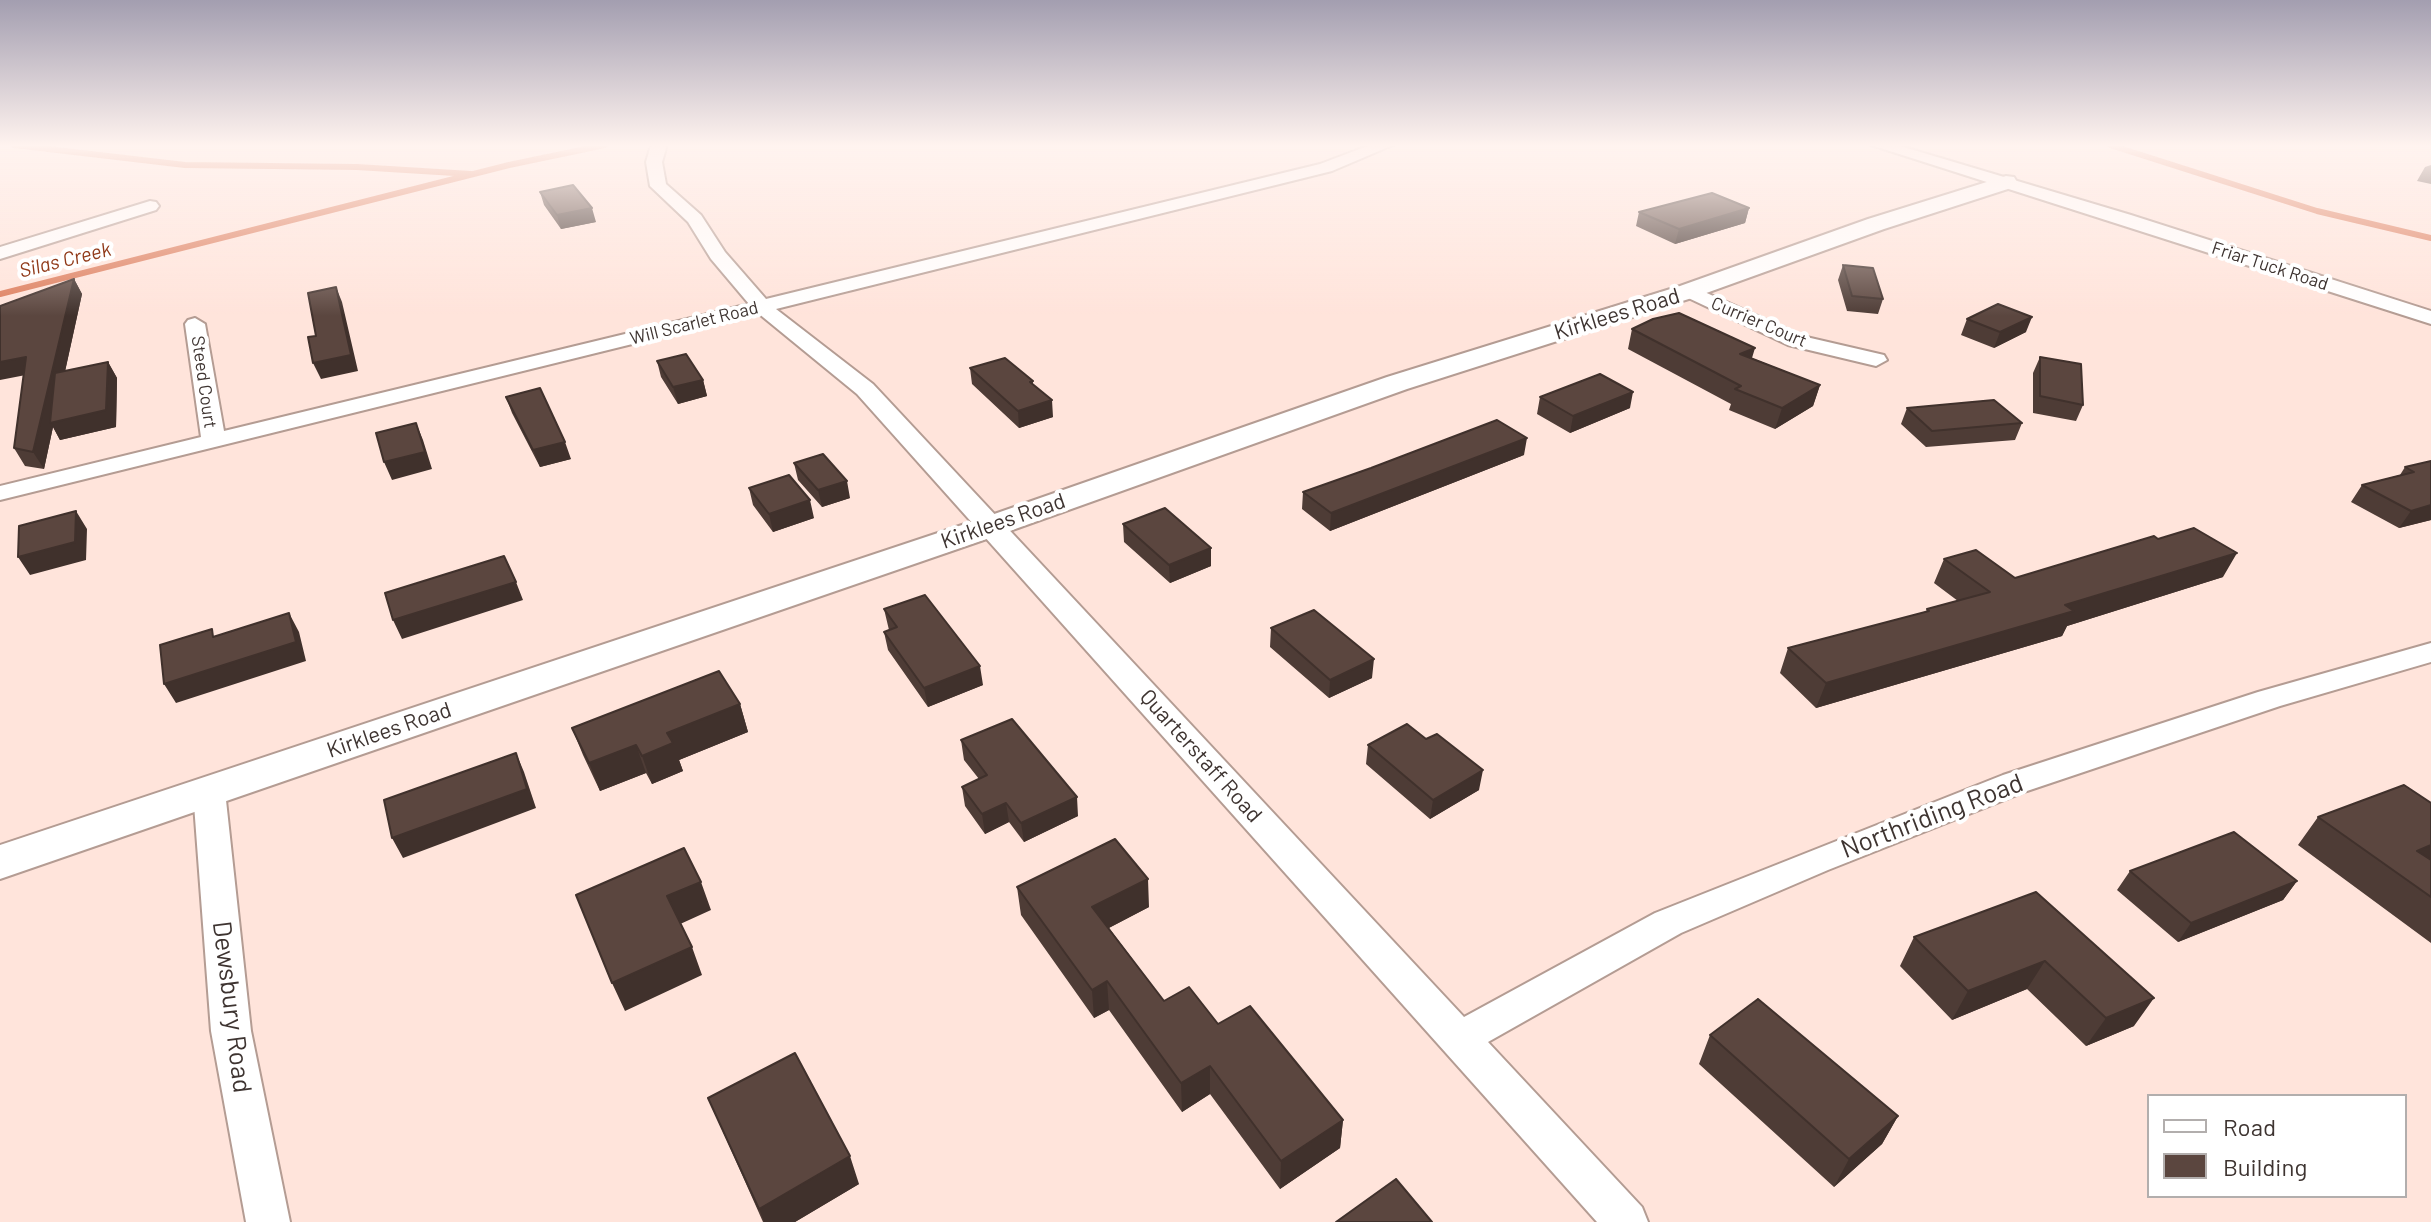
<!DOCTYPE html>
<html>
<head>
<meta charset="utf-8">
<style>
  body { margin:0 }
  #map { position:relative; width:2431px; height:1222px; overflow:hidden; background:#ffe4db; font-family:Barlow,sans-serif }
  canvas { display:block }
  .legend { position:absolute; left:2147px; top:1094px; width:260px; height:104px; box-sizing:border-box; background:#fff; border:2px solid #b2aead; margin:0; padding:10px 14px; list-style:none; font-size:24px; color:#3e3431 }
  .legend li { display:flex; align-items:center; gap:16px; height:40px }
  .legend b { width:40px; border:2px solid #b2aead }
</style>
</head>
<body>
<div id="map">
<canvas width="2431" height="1222"></canvas>
<ul class="legend">
<li><b style="height:10px;background:#fff"></b>Road</li>
<li><b style="height:22px;background:#5b463f"></b>Building</li>
</ul>
</div>
<script>
const ctx = document.querySelector('canvas').getContext('2d');
ctx.lineJoin = 'round';
function toPath(rows) {
  const path = new Path2D();
  for (const r of rows) {
    path.moveTo(r[0], r[1]);
    for (let i = 2; i < r.length; i += 2) path.lineTo(r[i], r[i + 1]);
  }
  return path;
}
function stroke(path, color, width, dash) {
  ctx.strokeStyle = color;
  ctx.lineWidth = width;
  ctx.lineCap = dash ? 'butt' : 'round';
  ctx.setLineDash(dash || []);
  ctx.stroke(path);
}
function fill(path, color) {
  ctx.fillStyle = color;
  ctx.fill(path, 'evenodd');
}
function write(font, color, halo, rows, align = 'center') {
  ctx.font = font + ' Barlow,sans-serif';
  ctx.lineWidth = 8;
  ctx.setLineDash([]);
  ctx.textBaseline = 'middle';
  ctx.strokeStyle = halo;
  ctx.fillStyle = color;
  for (const [text, x, y, turn = 0] of rows) {
    ctx.save();
    ctx.translate(x, y);
    ctx.rotate((+turn || 0) * Math.PI / 180);
    ctx.textAlign = isNaN(turn) ? turn : align;
    if (halo) ctx.strokeText(text, 0, 0);
    ctx.fillText(text, 0, 0);
    ctx.restore();
  }
}
stroke(toPath([
  [14,145,185,165,357,167,471,174],
  [2110,145,2317,211,2431,238],
  [0,294,509,165,605,145]
]), '#dd7d5c', 6);
const minor = toPath([
  [651,145,667,145,662,162,666,184,701,215,725,252,766,299,1320,164,1370,145,1393,145,1332,171,776,309,873,384,1464,1017,1655,913,2003,775,2258,692,2431,643,2431,662,2280,706,2027,791,1828,870,1681,933,1488,1042,1642,1207,1648,1222,1597,1222,857,394,758,313,0,500,0,486,201,437,185,324,188,320,195,318,205,324,224,431,749,304,711,259,688,222,650,186,646,162,651,145],
  [1871,145,1897,145,2131,215,2431,311,2431,324,1871,145],
  [150,201,156,202,159,206,156,210,0,259,0,247,150,201],
  [1689,285,1802,336,1884,355,1887,360,1876,366,1788,345,1682,295,1679,291,1682,287,1689,285],
  [209,779,221,783,225,791,251,1031,290,1222,246,1222,211,1031,193,791,197,783,209,779]
]);
const tertiary = toPath([
  [2006,176,2014,177,2017,182,2014,187,1884,229,1698,296,1407,389,1004,533,0,879,0,845,980,519,1387,377,1680,286,1868,219,2006,176]
]);
stroke(minor, '#b49c93', 4);
stroke(tertiary, '#b49c93', 4);
fill(minor, '#fff');
fill(tertiary, '#fff');
fill(toPath([
  [2431,165,2431,184,2417,181,2425,167],
  [540,192,596,222,561,229,544,205],
  [1749,208,1745,223,1675,244,1636,226,1639,212],
  [1843,265,1883,299,1878,314,1847,311,1838,280],
  [74,279,82,294,65,371,108,362,117,378,116,427,60,440,53,427,44,469,25,466,14,448],
  [1967,319,2026,332,1994,348,1961,335],
  [1632,329,1752,358,1820,385,1813,406,1775,429,1729,410,1731,404,1628,349],
  [2040,357,2083,405,2076,421,2033,413,2033,373],
  [657,361,703,380,707,396,678,404,661,377],
  [970,368,1033,381,1033,384,1053,417,1019,428,972,384],
  [506,397,571,459,540,467,512,413],
  [1540,397,1630,408,1570,433,1537,414],
  [1907,408,2022,423,2015,440,1926,447,1901,424],
  [1524,455,1330,531,1302,509,1303,492],
  [2431,461,2431,520,2399,528,2351,502,2362,485,2400,475,2405,467],
  [794,463,850,498,822,507,798,480],
  [749,488,814,518,773,532,753,505],
  [1123,524,1211,548,1211,566,1170,583,1124,542],
  [1944,559,2015,578,2223,577,2067,626,2062,636,1816,708,1780,673,1788,648,1926,612,1927,609,1958,601,1934,583],
  [884,609,983,685,928,707,888,650,884,632,889,630],
  [1271,628,1372,678,1329,698,1270,647],
  [740,704,748,732,679,760,683,771,652,784,646,773,600,791,583,755,572,728],
  [961,740,1078,816,1024,842,1009,822,985,834,965,806,962,787,979,779,964,760],
  [1368,745,1479,790,1430,819,1366,764],
  [2431,803,2431,943,2298,845,2318,817],
  [2130,871,2297,881,2283,900,2178,942,2117,890],
  [1017,887,1149,907,1109,928,1164,1001,1218,1024,1343,1120,1340,1148,1280,1189,1210,1094,1182,1112,1109,1010,1094,1018,1021,915],
  [2036,892,2134,1026,2086,1046,2027,989,1952,1020,1900,966,1914,937],
  [1710,1035,1898,1116,1882,1144,1834,1187,1699,1064],
  [708,1098,859,1184,795,1222,763,1222]
]), '#4e3c36');
fill(toPath([
  [592,208,596,222,561,229,557,215],
  [1749,208,1745,223,1675,244,1679,229],
  [74,279,82,294,54,422,108,362,117,378,116,427,60,440,53,427,44,469,33,452],
  [336,287,342,302,358,371,321,379,313,363],
  [2032,317,2026,332,1994,348,2000,332],
  [1755,348,1749,368,1740,354],
  [26,357,36,373,0,380,0,362],
  [703,380,707,396,678,404,673,387],
  [1820,385,1813,406,1775,429,1782,408],
  [1633,392,1630,408,1570,433,1573,416],
  [1052,400,1053,417,1019,428,1018,411],
  [416,423,423,440,432,469,392,480,384,462],
  [1527,438,1524,455,1330,531,1331,513],
  [565,442,571,459,540,467,533,450],
  [847,481,850,498,822,507,818,490],
  [810,500,814,518,773,532,769,514],
  [2431,505,2431,520,2399,528,2411,511],
  [76,511,87,529,86,560,30,575,18,557],
  [1211,548,1211,566,1170,583,1169,565],
  [2237,553,2223,577,2067,626,2062,636,1816,708,1826,683,2065,605],
  [516,582,523,600,402,639,393,620],
  [289,613,299,632,306,661,176,703,164,684],
  [1374,659,1372,678,1329,698,1330,680],
  [980,666,983,685,928,707,924,688],
  [740,704,748,732,679,760,683,771,652,784,642,756,667,733],
  [636,745,646,773,600,791,589,763],
  [516,753,524,772,536,808,403,858,392,838],
  [1483,770,1479,790,1430,819,1433,800],
  [1077,797,1078,816,1024,842,1021,823],
  [1006,803,1009,822,985,834,982,814],
  [2431,845,2431,863,2417,851],
  [1148,879,1149,907,1095,935,1092,907],
  [2297,881,2283,900,2178,942,2191,923],
  [701,882,711,910,678,925,667,896],
  [692,947,702,975,625,1011,612,983],
  [2045,961,2027,989,1952,1020,1968,991],
  [1107,981,1109,1010,1094,1018,1092,990],
  [2154,998,2134,1026,2086,1046,2106,1018],
  [1210,1066,1210,1094,1182,1112,1181,1083],
  [1898,1116,1882,1144,1834,1187,1849,1159],
  [1343,1120,1340,1148,1280,1189,1281,1161],
  [850,1156,859,1184,795,1222,764,1222,759,1209]
]), '#40312c');
const building = toPath([
  [573,185,592,208,557,215,540,192,573,185],
  [1712,193,1749,208,1679,229,1639,212,1712,193],
  [1843,265,1873,268,1883,299,1852,296,1843,265],
  [74,279,33,452,14,448,26,357,0,362,0,306,74,279],
  [336,287,351,355,313,363,308,337,316,336,308,293,336,287],
  [1998,304,2032,317,2000,332,1967,319,1998,304],
  [1679,313,1755,348,1740,354,1820,385,1782,408,1735,389,1741,386,1632,329,1653,319,1679,313],
  [686,354,703,380,673,387,657,361,686,354],
  [2040,357,2081,364,2083,405,2040,396,2040,357],
  [1005,358,1033,381,1030,382,1052,400,1018,411,970,368,1005,358],
  [108,362,106,410,50,423,55,373,108,362],
  [1600,374,1633,392,1573,416,1540,397,1600,374],
  [540,388,565,442,533,450,506,397,540,388],
  [1994,400,2022,423,1932,431,1907,408,1994,400],
  [1497,420,1527,438,1331,513,1303,492,1371,468,1497,420],
  [416,423,425,452,384,462,376,433,416,423],
  [823,454,847,481,818,490,794,463,823,454],
  [2431,461,2431,505,2411,511,2362,485,2414,472,2405,467,2431,461],
  [789,475,810,500,769,514,749,488,789,475],
  [1165,508,1211,548,1169,565,1123,524,1165,508],
  [76,511,75,542,18,557,19,526,76,511],
  [2194,528,2237,553,2065,605,2074,611,1826,683,1788,648,1929,611,1927,609,1990,592,1944,559,1976,550,2015,578,2154,536,2158,539,2194,528],
  [504,556,516,582,393,620,385,593,504,556],
  [925,595,980,666,924,688,884,632,897,627,884,609,925,595],
  [1314,610,1374,659,1330,680,1271,628,1314,610],
  [289,613,296,642,164,684,160,645,212,629,213,637,289,613],
  [719,671,740,704,667,733,673,743,642,756,636,745,589,763,572,728,719,671],
  [1012,719,1077,797,1021,823,1006,803,982,814,962,787,987,775,961,740,1012,719],
  [1407,724,1426,739,1437,734,1483,770,1433,800,1368,745,1407,724],
  [516,753,527,789,392,838,384,800,516,753],
  [2404,785,2431,803,2431,845,2417,851,2431,860,2431,897,2318,817,2404,785],
  [2234,832,2297,881,2191,923,2130,871,2234,832],
  [1115,839,1148,879,1092,907,1164,1001,1189,987,1218,1024,1250,1006,1343,1120,1281,1161,1210,1066,1181,1083,1107,981,1092,990,1017,887,1115,839],
  [684,848,701,882,667,896,692,947,612,983,576,895,684,848],
  [2036,892,2154,998,2106,1018,2045,961,1968,991,1914,937,2036,892],
  [1758,999,1898,1116,1849,1159,1710,1035,1758,999],
  [795,1053,850,1156,759,1209,708,1098,795,1053],
  [1396,1179,1432,1222,1336,1222,1396,1179]
]);
fill(building, '#5b463f');
stroke(building, '#40312c', 2);
const sky = ctx.createLinearGradient(0, 0, 0, 316);
sky.addColorStop(0, '#a39eb0');
sky.addColorStop(0.46, '#fff3ef');
sky.addColorStop(1, '#fff3ef00');
ctx.fillStyle = sky;
ctx.fillRect(0, 0, 2431, 316);
write('18px', '#3e3431', '#fff', [
  ["Friar Tuck Road",2270,266,18],
  ["Currier Court",1759,322,23],
  ["Will Scarlet Road",694,323,-14],
  ["Steed Court",204,382,82]
]);
write('italic 20px', '#903918', '#fff', [
  ["Silas Creek",65,260,-14]
]);
write('22px', '#3e3431', '#fff', [
  ["Kirklees Road",1617,314,-17],
  ["Kirklees Road",1003,521,-19],
  ["Kirklees Road",389,730,-19],
  ["Quarterstaff Road",1201,756,48]
]);
write('26px', '#3e3431', '#fff', [
  ["Northriding Road",1932,816,-21],
  ["Dewsbury Road",232,1007,83]
]);
</script>
</body>
</html>
